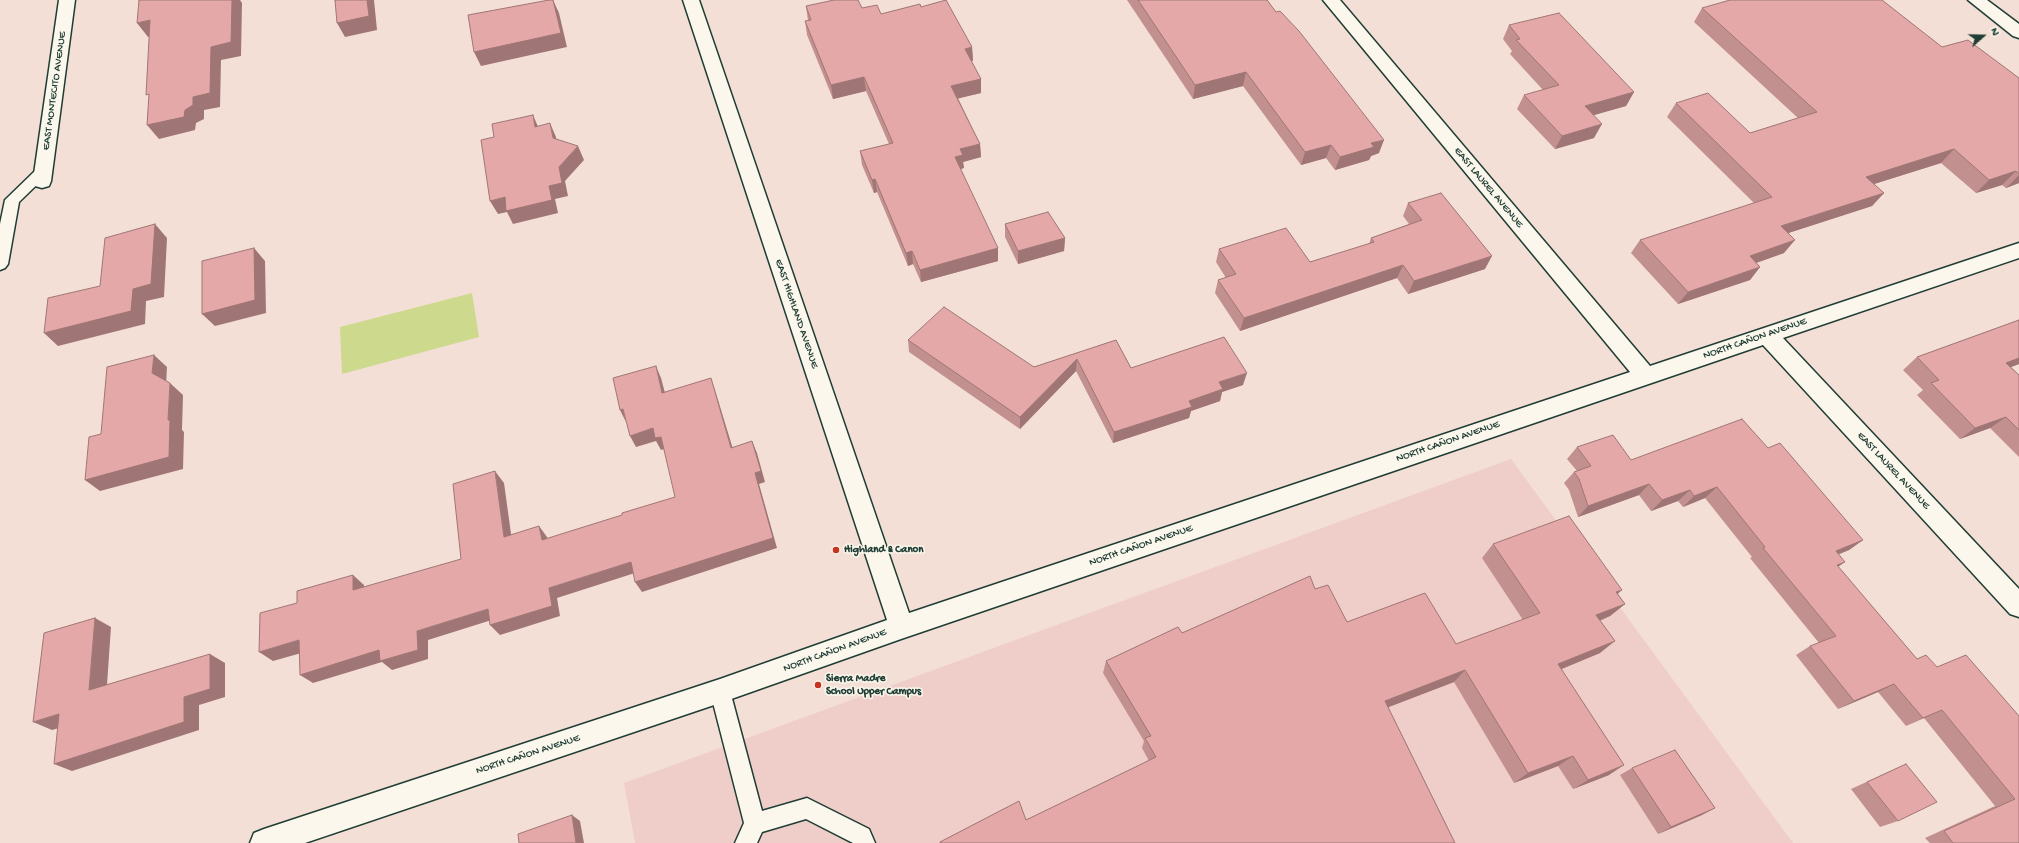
<!DOCTYPE html>
<html>
<head>
<meta charset="utf-8">
<style>
  body { margin:0 }
  #map { position:relative; width:2019px; height:843px; overflow:hidden; background:#f4dfd7; font-family:"Gochi Hand",sans-serif }
  canvas { display:block }
  .north { position:absolute; left:1963px; top:16px; width:40px; height:40px; -webkit-text-stroke:3px #fbf7ec; paint-order:stroke; rotate:70deg; font-size:11px; font-weight:700; line-height:16px; text-align:center; color:#1f3d34 }
  .north::after { content:''; display:block; margin:auto; width:14px; height:18px; background:#1f3d34; clip-path:polygon(50% 0,100% 100%,50% 72%,0 100%) }
</style>
</head>
<body>
<div id="map">
<canvas width="2019" height="843"></canvas>
<div class="north">N</div>
</div>
<script>
const ctx = document.querySelector('canvas').getContext('2d');
ctx.lineJoin = 'round';
function fill(path, color) {
  ctx.fillStyle = color;
  ctx.fill(path, 'evenodd');
}
function toPath(rows) {
  const path = new Path2D();
  for (const r of rows) {
    path.moveTo(r[0], r[1]);
    for (let i = 2; i < r.length; i += 2) path.lineTo(r[i], r[i + 1]);
  }
  return path;
}
function stroke(path, color, width, dash) {
  ctx.strokeStyle = color;
  ctx.lineWidth = width;
  ctx.lineCap = dash ? 'butt' : 'round';
  ctx.setLineDash(dash || []);
  ctx.stroke(path);
}
function write(font, color, halo, rows, align = 'center') {
  ctx.font = font + ' "Gochi Hand",sans-serif';
  ctx.lineWidth = 3;
  ctx.setLineDash([]);
  ctx.textBaseline = 'middle';
  ctx.strokeStyle = halo;
  ctx.fillStyle = color;
  for (const [text, x, y, turn = 0] of rows) {
    ctx.save();
    ctx.translate(x, y);
    ctx.rotate((+turn || 0) * Math.PI / 180);
    ctx.textAlign = isNaN(turn) ? turn : align;
    if (halo) ctx.strokeText(text, 0, 0);
    ctx.fillText(text, 0, 0);
    ctx.restore();
  }
}
fill(toPath([
  [1511,459,1793,843,635,843,624,783]
]), '#efcec9');
fill(toPath([
  [472,293,479,337,342,374,340,327]
]), '#cdd98d');
const service = toPath([
  [43,167,48,168,50,172,19,202,8,264,5,268,0,270,0,224,5,200,38,168,43,167],
  [720,681,727,684,730,691,762,811,807,798,869,829,875,843,853,843,806,819,762,832,757,843,735,843,744,823,710,691,713,684,720,681]
]);
const minor = toPath([
  [59,0,75,0,51,181,49,186,42,188,35,186,33,181,59,0],
  [683,0,699,0,909,613,1630,372,1323,0,1340,0,1650,366,2019,243,2019,258,1783,338,2019,589,2019,617,2010,614,1763,345,901,639,720,703,305,843,250,843,254,833,264,829,720,679,887,620,683,0],
  [1968,0,1987,0,2019,24,2019,38,2013,36,1968,0]
]);
stroke(service, '#1f3d34', 3);
stroke(minor, '#1f3d34', 3);
fill(service, '#fbf7ec');
fill(minor, '#fbf7ec');
fill(toPath([
  [1127,0,1267,0,1379,153,1371,156,1369,160,1335,170,1326,158,1301,165,1243,86,1193,99],
  [806,6,862,8,881,14,921,7,972,47,973,61,971,61,981,79,981,93,958,98,980,144,981,157,963,162,964,168,961,169,998,261,921,282,913,264,908,266,877,192,874,193,862,165,860,151,889,144,866,91,833,99,807,35,805,21,808,21],
  [1702,8,1942,47,2019,78,2019,183,2006,188,2002,185,1976,193,1941,163,1874,184,1884,193,1872,206,1788,233,1784,253,1756,263,1760,267,1750,280,1678,304,1631,253,1640,240,1754,203,1667,117,1676,103,1750,133,1798,118,1694,22],
  [1509,25,1634,92,1626,106,1593,115,1594,138,1555,149,1517,109,1524,95,1543,90,1510,54,1512,51,1503,39],
  [1408,203,1485,269,1408,294,1397,278,1240,331,1215,293,1218,280,1226,278,1216,262,1219,249,1310,262,1369,244,1371,238,1409,224,1403,216],
  [1005,224,1065,238,1064,251,1018,264,1005,237],
  [2019,320,2019,364,2011,367,2019,375,2019,457,1990,428,1960,439,1917,395,1923,390,1903,370,1917,357],
  [908,340,1034,367,1116,340,1131,368,1243,385,1222,392,1220,401,1191,411,1189,418,1113,443,1076,371,1020,429,909,352],
  [1577,447,1631,460,1768,448,1863,540,1849,550,1839,554,1838,567,1917,659,1937,667,2019,716,2019,843,1930,843,1925,838,1995,806,1924,718,1906,726,1878,692,1838,709,1796,655,1810,646,1819,643,1750,558,1752,557,1705,498,1683,507,1678,501,1651,511,1639,495,1578,517,1569,490,1564,483,1574,472,1577,471,1567,459],
  [1493,544,1618,594,1625,604,1610,616,1600,621,1600,653,1561,669,1609,775,1573,789,1558,766,1514,783,1454,682,1388,707,1455,843,1026,820,1149,761,1142,748,1144,741,1103,673,1106,661,1182,633,1315,589,1347,622,1456,644,1523,620,1482,558],
  [1906,764,1898,821,1880,827,1851,789],
  [1632,768,1702,815,1658,834,1620,775]
]), '#c39090');
fill(toPath([
  [230,0,240,0,242,3,241,56,221,60,220,107,204,110,204,119,196,123,195,130,159,139,147,125,185,110,193,97,211,47],
  [367,0,374,0,377,30,345,37,337,23],
  [553,0,559,13,567,47,481,66,474,52],
  [150,20,161,34,148,37,137,23],
  [972,47,973,61,965,62,965,49],
  [1246,72,1243,86,1193,99,1195,85],
  [864,77,866,91,833,99,831,85],
  [981,79,981,93,952,100,951,86],
  [1634,92,1626,106,1577,120,1585,106],
  [533,115,539,129,535,127],
  [550,123,556,137,559,152,553,138],
  [1602,124,1594,138,1555,149,1562,136],
  [1384,140,1379,153,1371,156,1369,160,1335,170,1340,157,1371,143],
  [980,144,981,157,963,162,964,168,956,170,955,157,960,149],
  [1331,145,1326,158,1301,165,1305,152],
  [578,146,584,160,565,181,568,196,555,199,558,213,513,224,507,212,498,214,490,201,549,186,559,167],
  [1954,149,1941,163,1855,190,1866,177],
  [2016,171,2002,185,1976,193,1989,180],
  [2019,175,2019,183,2006,188],
  [875,179,877,192,874,193,872,180],
  [1884,193,1872,206,1770,239,1781,226],
  [155,224,167,238,164,297,146,301,145,324,58,346,44,333,133,289],
  [1065,238,1064,251,1018,264,1018,251],
  [1795,240,1784,253,1739,269,1750,256],
  [254,248,265,261,266,313,215,326,202,314],
  [998,248,998,261,921,282,920,270],
  [912,251,913,264,908,266,906,253],
  [1492,256,1485,269,1408,294,1414,281],
  [1403,265,1397,278,1240,331,1244,318],
  [1760,267,1750,280,1678,304,1688,292],
  [154,355,167,367,166,385,152,373],
  [2019,358,2019,364,1990,375,2006,363],
  [1077,359,1076,371,1020,429,1020,417],
  [656,366,661,378,668,404,662,393],
  [1247,373,1243,385,1222,392,1220,401,1191,411,1189,418,1113,443,1114,432,1219,382],
  [711,378,715,390,736,459,731,448],
  [170,383,183,395,182,430,184,432,183,469,100,491,85,480,168,420],
  [623,409,626,422,620,410],
  [2006,417,1990,428,1960,439,1975,428],
  [653,428,661,437,667,448,661,450,656,441,636,447,630,436],
  [752,441,757,453,765,482,759,484,777,548,642,592,635,582,755,473],
  [495,471,504,483,513,548,504,537],
  [1649,484,1639,495,1578,517,1588,506],
  [1717,487,1705,498,1683,507,1694,496],
  [1690,490,1678,501,1651,511,1662,500],
  [539,526,547,537,550,550,542,540],
  [1863,540,1849,550,1822,561,1836,551],
  [631,562,638,572,557,598,560,616,500,635,490,625,549,588],
  [1845,562,1831,572,1837,565],
  [353,575,364,585,365,600,353,590],
  [1622,590,1608,603,1616,592],
  [1625,604,1610,616,1582,628,1596,615],
  [488,609,498,618,428,640,428,659,392,670,382,662,313,683,300,675,417,631],
  [95,618,111,627,106,699,89,690],
  [299,640,312,650,273,661,259,652],
  [1615,641,1600,653,1545,676,1558,664],
  [210,654,225,663,225,697,199,705,199,730,72,771,54,764,184,697],
  [1465,670,1454,682,1376,712,1385,701],
  [1894,684,1878,692,1838,709,1854,701],
  [1942,710,1906,726,1923,718],
  [59,714,77,723,52,730,33,722],
  [1573,756,1558,766,1514,783,1528,773],
  [1624,765,1609,775,1573,789,1588,780],
  [1715,808,1702,815,1658,834,1671,827],
  [572,815,580,821,584,843,576,843]
]), '#9f7675');
const building = toPath([
  [139,0,232,0,231,42,211,47,210,93,193,97,193,105,185,110,184,117,147,125,149,94,146,95,150,20,137,23,139,0],
  [335,0,367,0,369,16,337,23,335,0],
  [549,0,553,0,561,33,474,52,468,15,549,0],
  [834,0,858,0,862,8,877,5,881,14,920,4,921,7,946,0,972,47,965,49,981,79,951,86,980,144,960,149,963,155,955,157,998,248,920,270,912,251,906,253,875,179,872,180,860,151,893,143,864,77,831,85,805,21,811,20,806,6,834,0],
  [1138,0,1267,0,1276,12,1280,11,1299,31,1384,140,1371,143,1374,147,1340,157,1331,145,1305,152,1246,72,1195,85,1138,0],
  [1730,0,1882,0,1942,47,1968,40,2019,78,2019,174,2016,171,1989,180,1954,149,1866,177,1884,193,1781,226,1795,240,1750,256,1760,267,1688,292,1640,240,1772,197,1676,103,1708,93,1750,133,1817,112,1702,8,1730,0],
  [1559,13,1634,92,1585,106,1602,124,1562,136,1524,95,1559,85,1516,40,1520,39,1509,25,1559,13],
  [533,115,535,127,550,123,553,138,578,146,559,167,562,183,549,186,552,200,506,211,505,197,490,201,481,140,494,137,492,124,533,115],
  [1441,193,1492,256,1414,281,1403,265,1244,318,1218,280,1236,274,1219,249,1286,228,1310,262,1374,242,1371,238,1422,220,1408,203,1441,193],
  [1048,212,1065,238,1018,251,1005,224,1048,212],
  [155,224,151,284,133,289,131,311,44,333,48,298,100,286,105,238,155,224],
  [254,248,255,300,202,314,202,261,254,248],
  [944,307,1034,367,1116,340,1131,368,1224,337,1247,373,1219,382,1223,389,1189,401,1192,407,1114,432,1077,359,1020,417,908,340,944,307],
  [2019,320,2019,358,2006,363,2019,375,2019,430,2006,417,1975,428,1931,383,1939,380,1917,357,2019,320],
  [154,355,152,373,170,383,168,420,170,420,169,457,85,480,89,437,101,434,107,367,154,355],
  [656,366,662,393,711,378,731,448,752,441,761,471,755,473,773,538,635,582,631,562,549,588,552,606,490,625,488,609,417,631,418,650,380,661,379,650,300,675,299,640,259,652,260,613,297,603,297,591,353,575,353,590,461,559,453,484,495,471,504,537,539,526,542,540,622,515,622,513,675,497,661,437,655,438,653,428,630,436,623,409,620,410,613,378,656,366],
  [1742,419,1768,448,1780,443,1863,540,1836,551,1845,562,1837,565,1917,659,1926,655,1937,667,1966,655,2019,716,2019,843,1953,843,1944,831,2015,799,1942,710,1923,718,1894,684,1854,701,1810,646,1836,636,1763,548,1765,547,1717,487,1694,496,1690,490,1662,500,1649,484,1588,506,1579,479,1574,472,1591,466,1577,447,1613,435,1631,460,1742,419],
  [1569,516,1622,590,1616,592,1625,604,1596,615,1615,641,1558,664,1624,765,1588,780,1573,756,1528,773,1465,670,1385,701,1455,843,940,843,940,842,1019,801,1026,820,1156,757,1145,738,1151,736,1106,661,1178,627,1182,633,1310,576,1315,589,1328,585,1347,622,1425,593,1456,644,1540,613,1493,544,1569,516],
  [95,618,89,690,210,654,210,689,184,697,184,722,54,764,59,714,33,722,44,633,95,618],
  [1675,750,1715,808,1671,827,1632,768,1675,750],
  [1906,764,1937,802,1898,821,1867,782,1906,764],
  [572,815,576,843,519,843,518,834,572,815]
]);
fill(building, '#e3a8a7');
stroke(building, '#9f7675', 1);
for (const [x, y, r, color] of [
  [836,550,4,"#c8321e"],
  [818,685,4,"#c8321e"]
]) {
  const dot = new Path2D();
  dot.arc(x, y, r, 0, 2 * Math.PI);
  ctx.fillStyle = color;
  ctx.fill(dot);
  stroke(dot, '#fbf7ec', 1.5);
}
write('11px', '#1f3d34', '#fbf7ec', [
  ["EAST MONTECITO AVENUE",55,91,-82],
  ["EAST LAUREL AVENUE",1488,188,50],
  ["EAST HIGHLAND AVENUE",796,314,71],
  ["NORTH CAÑON AVENUE",1755,339,-19],
  ["NORTH CAÑON AVENUE",1448,442,-19],
  ["EAST LAUREL AVENUE",1893,471,47],
  ["NORTH CAÑON AVENUE",1141,546,-19],
  ["NORTH CAÑON AVENUE",835,651,-20],
  ["NORTH CAÑON AVENUE",528,755,-18]
]);
write('bold 11px', '#1f3d34', '#fbf7ec', [
  ["Highland & Canon",844,550],
  ["Sierra Madre",826,679],
  ["School Upper Campus",826,692]
], 'left');
</script>
</body>
</html>
